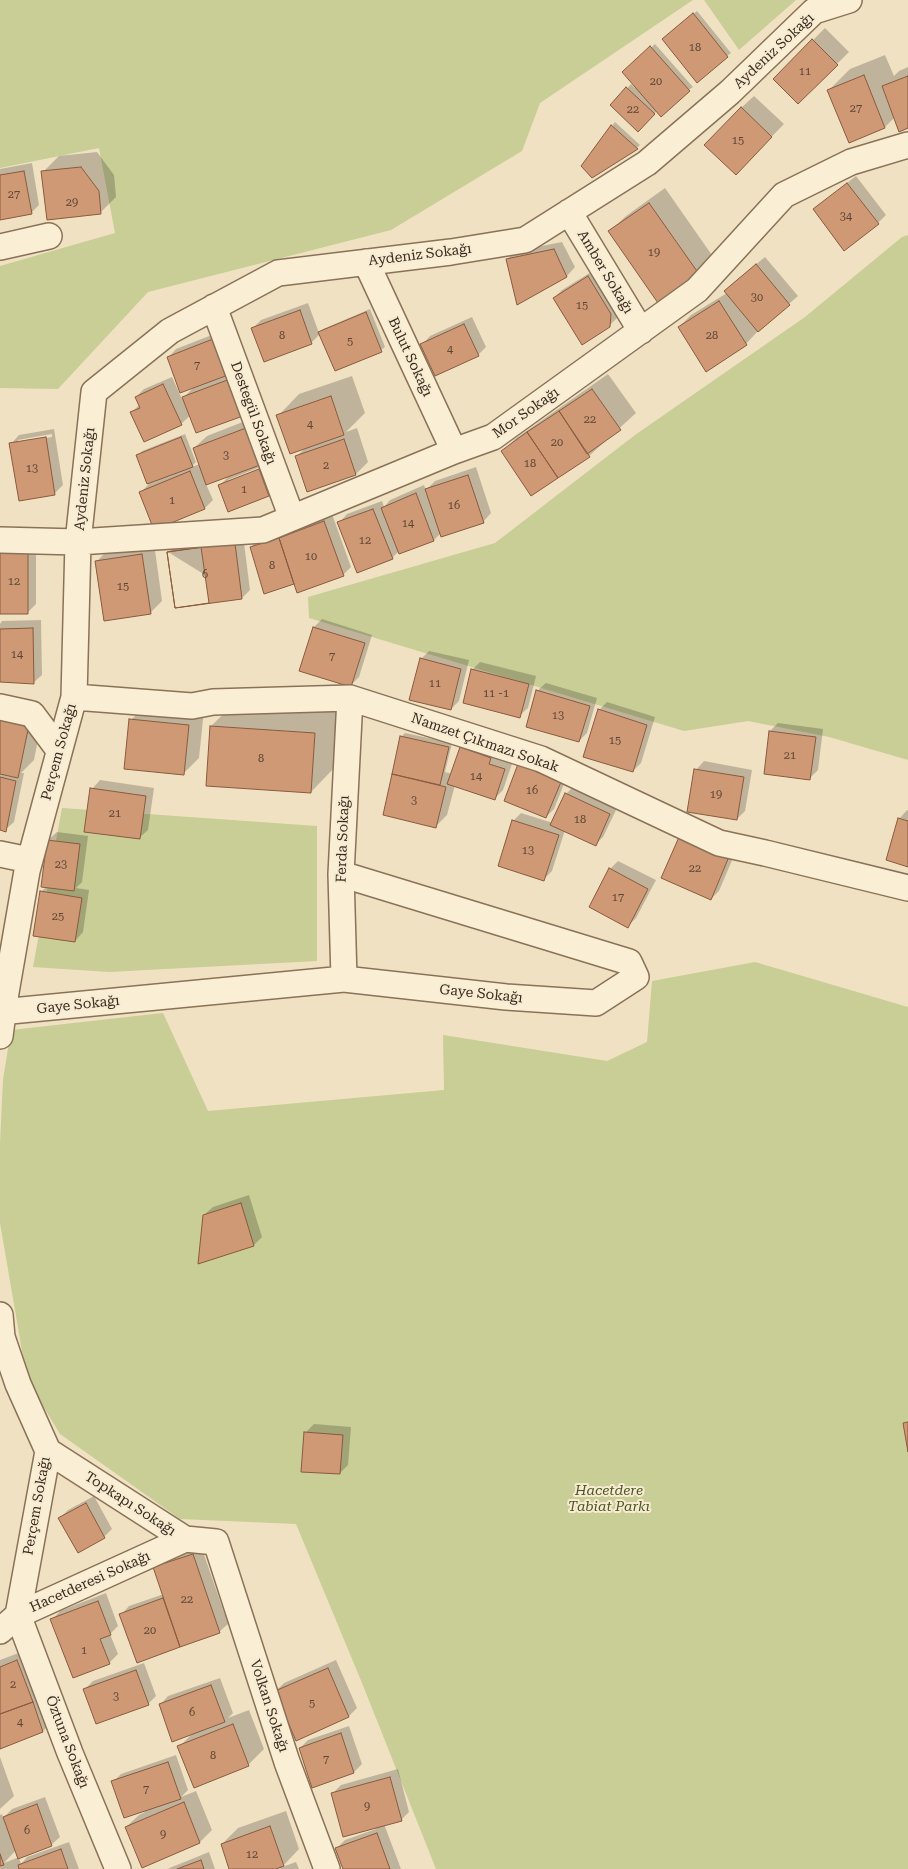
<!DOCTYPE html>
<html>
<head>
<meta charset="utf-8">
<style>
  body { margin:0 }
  canvas { display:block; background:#efe1c2 }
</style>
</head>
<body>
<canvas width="908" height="1869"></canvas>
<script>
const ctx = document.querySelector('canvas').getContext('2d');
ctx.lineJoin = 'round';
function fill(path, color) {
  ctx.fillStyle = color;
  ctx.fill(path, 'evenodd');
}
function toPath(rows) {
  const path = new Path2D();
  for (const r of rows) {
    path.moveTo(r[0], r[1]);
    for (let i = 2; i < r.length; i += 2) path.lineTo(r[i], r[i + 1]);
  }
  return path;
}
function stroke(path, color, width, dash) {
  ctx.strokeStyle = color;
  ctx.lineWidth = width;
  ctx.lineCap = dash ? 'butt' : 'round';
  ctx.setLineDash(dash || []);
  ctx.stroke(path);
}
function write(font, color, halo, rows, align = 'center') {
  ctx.font = font + ' "Roboto Serif",serif';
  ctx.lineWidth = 4;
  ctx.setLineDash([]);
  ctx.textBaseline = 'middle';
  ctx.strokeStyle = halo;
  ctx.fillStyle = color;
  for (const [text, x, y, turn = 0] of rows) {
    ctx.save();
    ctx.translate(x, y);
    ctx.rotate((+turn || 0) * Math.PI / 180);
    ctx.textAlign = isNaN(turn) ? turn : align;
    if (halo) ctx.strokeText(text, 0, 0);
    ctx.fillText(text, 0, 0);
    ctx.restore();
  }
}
fill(toPath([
  [0,0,693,0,540,103,522,151,391,230,148,292,58,389,0,388,0,266,115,233,99,148,0,168],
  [704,0,796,0,739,50],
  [908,235,908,760,829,737,748,721,684,731,309,618,308,597,495,543,635,435,805,317,902,237],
  [62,808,317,826,317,961,109,972,33,967],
  [755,962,908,1007,908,1869,436,1869,362,1683,296,1524,180,1519,60,1434,27,1380,0,1223,0,1143,3,1080,11,1030,163,1013,208,1111,444,1090,443,1035,607,1061,647,1042,652,981]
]), '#c8ce95');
fill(toPath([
  [697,11,731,53,727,56,667,35],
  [825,28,849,52,798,103,774,79],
  [655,44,693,87,657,111,638,130,612,105,631,84,635,88,636,87,623,72],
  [885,55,894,76,899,71,908,67,908,127,895,117,885,127,849,142,828,91,850,69],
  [754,96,784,124,748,161,741,108],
  [615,122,640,145,637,148,612,126],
  [97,152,114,175,116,197,100,213,43,172,59,156],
  [32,163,39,205,31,213,0,219,0,169],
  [856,176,886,215,878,223,814,209],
  [665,188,714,258,698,273,610,231,626,216],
  [562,242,575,267,567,276,518,303,507,259,516,251],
  [765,257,798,296,758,331,746,344,706,370,679,327,691,315,727,293,725,291,733,283],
  [596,269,618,305,617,318,609,326,554,298,562,290],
  [308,303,319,333,323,329,370,309,385,347,381,350,335,370,320,334,311,343,253,328,261,320],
  [472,317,486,347,478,355,422,345,430,336],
  [222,331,235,366,224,377,238,372,181,424,132,412,140,404,136,397,144,389,172,377,182,399,194,387,168,358,176,349],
  [608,374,636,413,589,456,503,451,515,439],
  [352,376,365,413,346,432,357,428,368,462,356,474,308,491,297,456,306,447,278,416,299,394],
  [258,416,267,462,277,487,269,495,229,510,220,485,230,475,206,484,213,500,205,508,140,493,149,484,138,455,142,451,185,434,196,462,191,467,200,464,194,448,207,436],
  [265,465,266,468,228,482,228,480],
  [54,429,63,485,55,493,11,444,19,435],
  [52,434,52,437,18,443,18,440],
  [476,467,491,513,483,522,441,533,434,540,399,552,399,551,392,558,339,523,347,514,382,501,384,507,390,500,424,485,426,490,435,481],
  [332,514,351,567,343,575,295,583,265,592,251,547,259,539],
  [243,535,250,590,242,598,168,552,177,544],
  [0,543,36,543,36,604,27,613,0,613],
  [154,543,162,601,150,613,97,561,109,549],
  [322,619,372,635,359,677,351,685,314,627],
  [41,620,42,675,33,683,0,680,0,624,2,621],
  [429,651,469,660,459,701,451,709,421,659],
  [480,662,536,676,528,708,519,716,472,670],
  [546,683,597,698,587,733,579,741,537,691],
  [0,700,44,709,34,760,21,773,24,773,14,822,5,830,0,829],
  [238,700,341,707,337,765,311,792,211,726],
  [607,702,655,717,641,763,633,771,599,710],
  [147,704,204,710,199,758,183,774,131,720],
  [778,723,823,729,818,770,809,779,770,731],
  [405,733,452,743,445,772,452,774,461,747,469,739,513,761,503,790,494,799,455,785,447,815,435,827,394,775,402,736],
  [704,761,752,770,745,811,737,819,696,770],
  [519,765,568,774,554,809,546,817],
  [100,780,154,788,148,830,139,838,92,789],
  [574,786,618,806,603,837,595,845,565,830,552,871,544,879,513,821,521,813,553,823,566,794],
  [907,810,908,810,908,865,899,819],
  [57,832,88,836,82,882,76,888,89,890,83,932,75,941,41,892,47,886,48,840],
  [680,838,736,851,719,891,711,899],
  [618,861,656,880,636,918,628,926,610,869],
  [249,1195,262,1237,254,1245,200,1262,204,1215,213,1207],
  [314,1424,351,1427,348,1465,340,1473,305,1433],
  [94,1496,112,1529,104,1537,60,1518,68,1510],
  [201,1546,228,1624,219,1632,138,1661,121,1615,129,1606,164,1594,155,1568,163,1559],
  [106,1593,118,1626,110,1634,118,1654,109,1663,52,1620,60,1611],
  [29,1649,55,1719,43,1731,0,1748,0,1660],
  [336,1660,357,1708,349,1716,297,1739,276,1691,284,1683],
  [144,1663,156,1696,148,1704,85,1689,93,1681],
  [220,1678,233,1713,228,1718,249,1710,264,1749,248,1765,179,1747,193,1733,160,1705,168,1696],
  [349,1726,362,1764,354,1772,300,1748,308,1740],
  [176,1755,188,1790,181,1797,196,1791,212,1830,200,1842,126,1827,139,1815,145,1812,113,1782,121,1774],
  [0,1757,14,1796,0,1809],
  [398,1769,409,1812,401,1820,384,1824,401,1869,344,1869,337,1848,345,1840,376,1829,333,1793,341,1785],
  [45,1797,60,1837,51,1845,19,1858,21,1864,27,1857,69,1842,79,1869,0,1869,0,1815,2,1814,3,1818,12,1809],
  [16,1850,19,1857,4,1863],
  [286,1811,299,1849,282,1867,296,1862,299,1869,231,1869,222,1844,238,1828],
  [209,1852,215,1869,167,1869]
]), '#0003');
const building = toPath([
  [693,13,728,57,697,83,662,39,693,13],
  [812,39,838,65,798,104,773,79,812,39],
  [650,46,690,91,661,117,622,72,650,46],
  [864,75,885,128,849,143,827,90,864,75],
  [908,76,908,128,899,132,882,86,908,76],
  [626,87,655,114,638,132,610,105,626,87],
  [741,107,772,137,736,175,704,145,741,107],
  [611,125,638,149,592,178,581,166,611,125],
  [81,167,99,191,101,214,47,220,41,171,81,167],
  [24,171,32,214,0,220,0,175,24,171],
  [847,183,879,224,844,251,813,209,847,183],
  [649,203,699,274,658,303,608,231,649,203],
  [554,249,567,277,517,305,506,259,554,249],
  [756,264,790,305,758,332,724,291,756,264],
  [588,276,611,314,610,327,582,345,553,298,588,276],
  [719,301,747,345,706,372,678,327,719,301],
  [300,310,312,344,264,362,251,328,300,310],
  [366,312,382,352,335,371,318,332,366,312],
  [464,324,479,356,435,376,420,344,464,324],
  [213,339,228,375,180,393,167,357,213,339],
  [230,379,243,416,196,433,182,397,230,379],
  [163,384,182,425,144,442,130,412,140,408,135,397,163,384],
  [592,389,621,430,587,454,559,411,592,389],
  [331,396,344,435,290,454,276,415,331,396],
  [559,411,590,457,558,478,527,432,559,411],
  [246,428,260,465,206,485,193,448,246,428],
  [527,432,558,478,531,496,501,451,527,432],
  [46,437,55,495,19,501,9,443,46,437],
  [181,437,193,467,147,484,136,455,181,437],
  [344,439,356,475,307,492,295,456,344,439],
  [259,469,269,496,228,512,218,485,259,469],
  [190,471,205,509,154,530,139,492,190,471],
  [468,475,484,523,441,537,425,489,468,475],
  [416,493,434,541,399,554,381,508,416,493],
  [373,509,393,559,357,573,337,522,373,509],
  [324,521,344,576,297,593,279,538,324,521],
  [279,538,294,584,264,594,250,547,279,538],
  [235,543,242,599,175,608,167,552,235,543],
  [201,547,209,603,175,608,167,552,201,547],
  [0,551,28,551,28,614,0,614,0,551],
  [142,554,151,614,104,621,95,561,142,554],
  [313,627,365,643,351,687,299,671,313,627],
  [33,628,34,684,0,682,0,629,33,628],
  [420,658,461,669,451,710,409,700,420,658],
  [471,669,529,684,520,718,463,703,471,669],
  [536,690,590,706,579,742,526,727,536,690],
  [598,709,647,725,633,772,583,757,598,709],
  [0,719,29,725,18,778,0,774,0,719],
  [129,719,189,725,184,775,124,769,129,719],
  [210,726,315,733,311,793,206,786,210,726],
  [769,731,816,737,810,780,764,774,769,731],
  [400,736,449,747,440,785,392,774,400,736],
  [460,747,491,758,489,764,505,769,495,800,447,784,460,747],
  [518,764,561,782,546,818,504,801,518,764],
  [694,769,744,777,737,820,687,812,694,769],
  [392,774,446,787,436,828,383,815,392,774],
  [0,777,16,781,6,832,0,830,0,777],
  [90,788,146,796,140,839,84,832,90,788],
  [565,793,610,814,596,846,550,825,565,793],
  [898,818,908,821,908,867,886,860,898,818],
  [512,820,559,835,544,881,498,866,512,820],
  [679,837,728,859,711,900,661,878,679,837],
  [47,840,80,844,74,891,41,887,47,840],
  [609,868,648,889,628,928,589,907,609,868],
  [40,891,82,898,75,942,33,936,40,891],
  [241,1203,254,1246,198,1264,203,1215,241,1203],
  [908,1422,908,1452,903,1423,908,1422],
  [304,1432,343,1435,340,1474,301,1472,304,1432],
  [86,1503,105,1538,78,1553,58,1518,86,1503],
  [193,1554,220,1633,180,1647,153,1567,193,1554],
  [163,1598,180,1647,137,1663,119,1614,163,1598],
  [98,1601,111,1635,100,1639,110,1664,73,1678,50,1619,98,1601],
  [17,1660,33,1702,0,1714,0,1667,17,1660],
  [328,1668,349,1717,296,1741,275,1691,328,1668],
  [136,1670,149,1705,96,1724,83,1689,136,1670],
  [211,1685,225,1722,172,1742,159,1704,211,1685],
  [33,1702,43,1732,0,1749,0,1714,33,1702],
  [233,1724,249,1766,194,1788,177,1746,233,1724],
  [341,1733,354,1773,312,1788,299,1748,341,1733],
  [168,1762,181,1799,124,1818,111,1781,168,1762],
  [390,1777,402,1821,343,1837,331,1793,390,1777],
  [184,1802,200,1843,142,1868,125,1827,184,1802],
  [37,1804,52,1846,18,1859,3,1817,37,1804],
  [270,1826,284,1866,276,1869,229,1869,221,1844,270,1826],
  [377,1833,390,1869,343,1869,335,1848,377,1833],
  [61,1849,68,1869,19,1869,18,1865,61,1849],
  [0,1854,4,1865,0,1866,0,1854],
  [201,1860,204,1869,177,1869,201,1860]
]);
fill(building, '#cf9976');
stroke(building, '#8a5a3d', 1);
const street = toPath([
  [849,0,814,11,730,92,647,163,525,240,451,252,278,273,170,331,94,392,78,542,263,530,454,451,493,437,697,290,784,195,851,162,908,145],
  [569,212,641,331],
  [0,247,49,236],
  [366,262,454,451],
  [214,307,292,518],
  [0,540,78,542,74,697,27,871,5,998,0,1036],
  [74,697,192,706,213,702,350,698,541,759,719,843,765,853,908,888],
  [0,707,32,714,59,750],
  [0,854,29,860],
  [344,979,341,874,350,698],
  [0,1012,344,979,506,997,596,1003,636,977,629,962,341,874],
  [0,1315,2,1337,18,1384,48,1451,18,1615,70,1753,118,1869],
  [48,1451,185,1539,216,1542,287,1762,327,1869],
  [0,1631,18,1615,185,1539]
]);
stroke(street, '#8a7258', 28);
stroke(street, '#faeed5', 25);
write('11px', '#5e4633', null, [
  ["18",695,48],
  ["11",805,72],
  ["20",656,82],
  ["27",856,109],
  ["22",633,110],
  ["15",738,141],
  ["27",14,195],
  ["29",72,203],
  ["34",846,217],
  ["19",654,253],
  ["30",757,298],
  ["15",582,306],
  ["8",282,336],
  ["28",712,336],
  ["5",350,342],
  ["4",450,350],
  ["7",197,366],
  ["22",590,420],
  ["4",310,425],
  ["20",557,443],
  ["3",226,456],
  ["18",530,464],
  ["2",326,466],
  ["13",32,469],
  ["1",244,490],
  ["1",172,501],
  ["16",454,506],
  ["14",408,524],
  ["12",365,541],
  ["10",311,557],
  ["8",272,566],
  ["6",205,575],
  ["12",14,582],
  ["15",123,587],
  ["14",17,655],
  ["7",332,657],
  ["11",435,684],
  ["11 -1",496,694],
  ["13",558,716],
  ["15",615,741],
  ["21",790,756],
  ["8",261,759],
  ["14",476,777],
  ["16",532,791],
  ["19",716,795],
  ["3",414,801],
  ["21",115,814],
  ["18",580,820],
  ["13",528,851],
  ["23",61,865],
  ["22",695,869],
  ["17",618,898],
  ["25",58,917],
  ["22",187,1600],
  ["20",150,1631],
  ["1",84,1651],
  ["2",13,1685],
  ["3",116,1697],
  ["5",312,1704],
  ["6",192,1713],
  ["4",20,1723],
  ["8",213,1756],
  ["7",326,1760],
  ["7",146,1790],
  ["9",367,1807],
  ["6",27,1831],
  ["9",163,1835],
  ["12",252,1855]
]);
write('14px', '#392a1d', '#f7ebd2', [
  ["Aydeniz Sokağı",774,51,-43],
  ["Aydeniz Sokağı",420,255,-7],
  ["Amber Sokağı",605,272,59],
  ["Bulut Sokağı",410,357,65],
  ["Destegül Sokağı",253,413,70],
  ["Mor Sokağı",526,413,-35],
  ["Aydeniz Sokağı",85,479,-84],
  ["Namzet Çıkmazı Sokak",485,743,19],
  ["Perçem Sokağı",59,752,-75],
  ["Ferda Sokağı",343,839,-88],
  ["Gaye Sokağı",481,994,6],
  ["Gaye Sokağı",78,1005,-6],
  ["Topkapı Sokağı",130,1504,33],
  ["Perçem Sokağı",37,1506,-80],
  ["Hacetderesi Sokağı",90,1582,-24],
  ["Volkan Sokağı",269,1706,72],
  ["Öztuna Sokağı",67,1742,69]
]);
write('italic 14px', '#4a5623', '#f7ebd2', [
  ["Hacetdere",609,1491],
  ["Tabiat Parkı",609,1507]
]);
</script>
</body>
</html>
